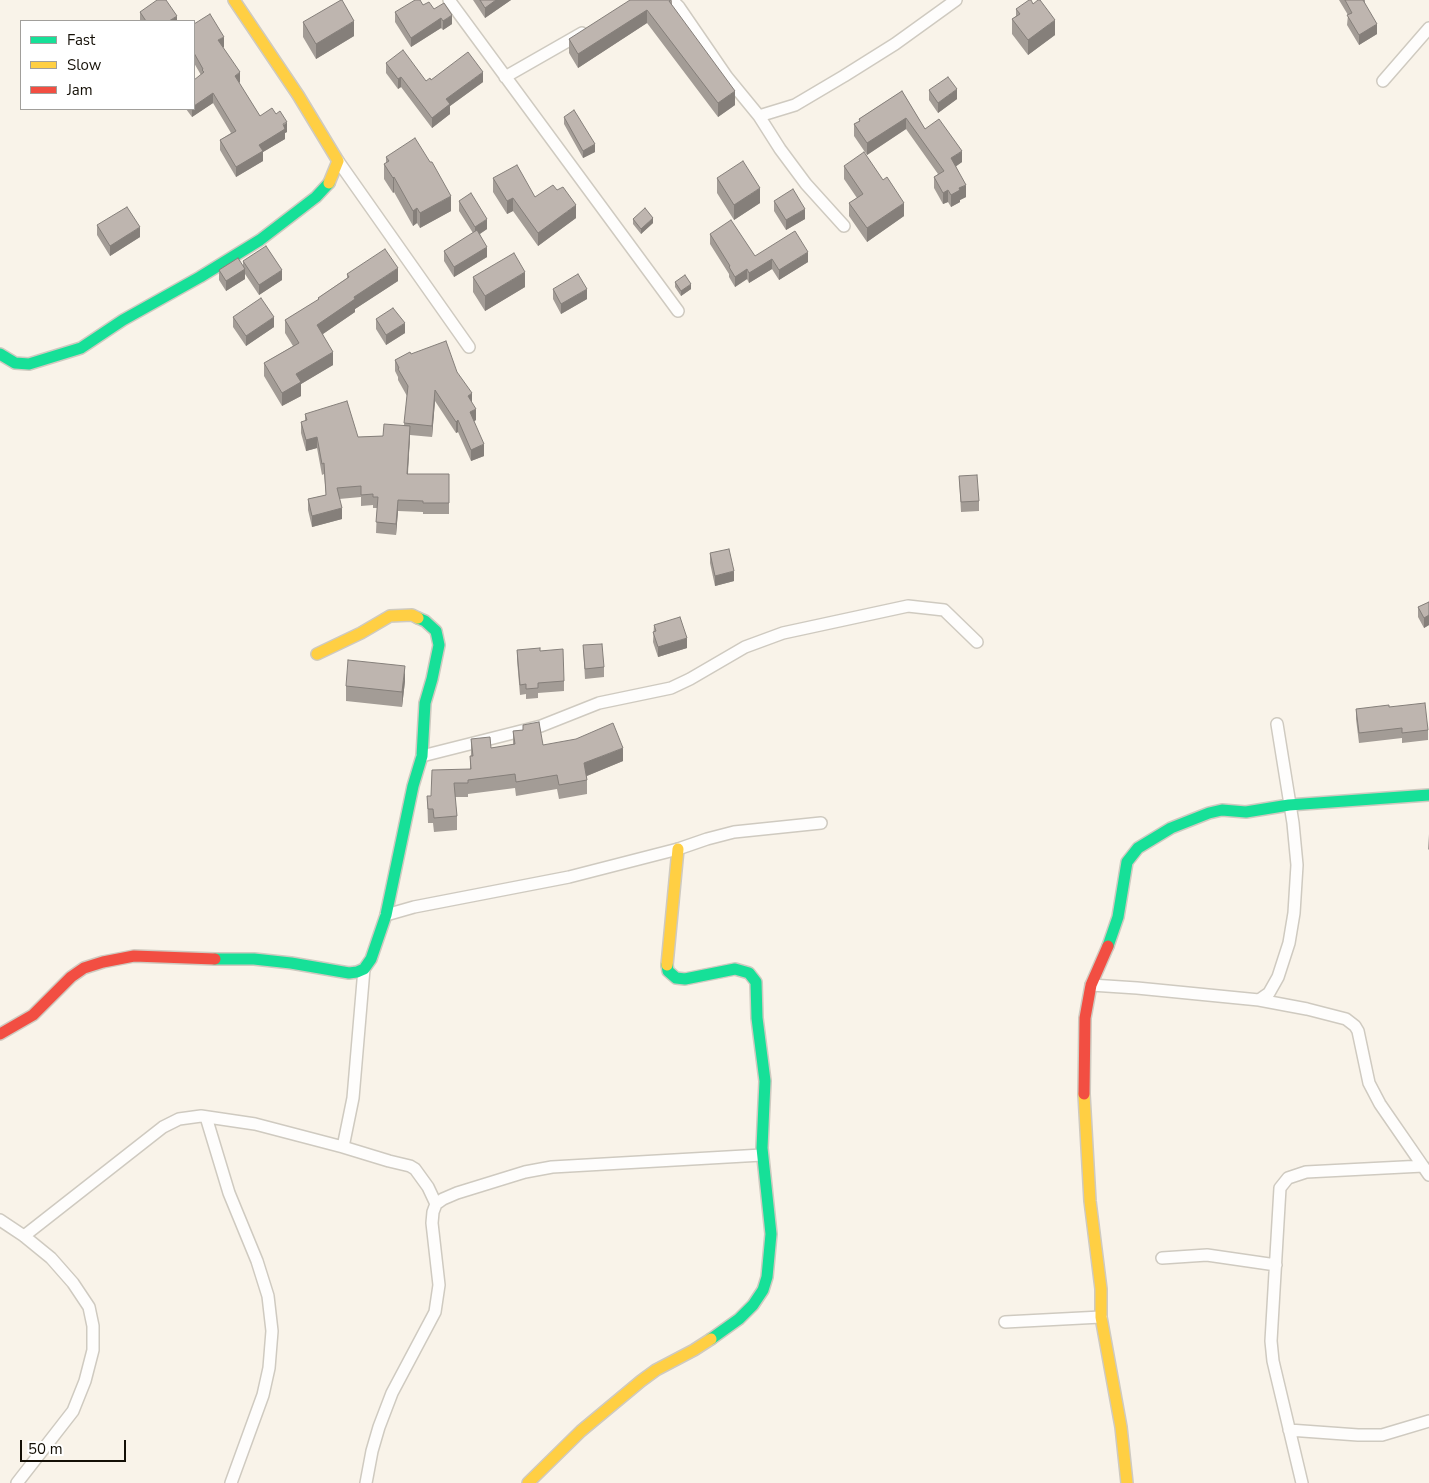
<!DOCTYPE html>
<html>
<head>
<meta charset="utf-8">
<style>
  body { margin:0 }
  #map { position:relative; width:1429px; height:1483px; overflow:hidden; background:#f9f3e9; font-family:"Nunito Sans",sans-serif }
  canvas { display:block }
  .legend { position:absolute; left:20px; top:20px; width:175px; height:90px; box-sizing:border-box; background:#fff; border:1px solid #a19f9b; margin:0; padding:6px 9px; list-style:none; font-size:15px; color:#140f06 }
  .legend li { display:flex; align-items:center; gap:10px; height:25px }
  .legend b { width:25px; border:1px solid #a19f9b }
  .scale { position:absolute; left:20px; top:1440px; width:106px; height:22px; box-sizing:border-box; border:2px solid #140f06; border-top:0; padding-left:6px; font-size:15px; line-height:18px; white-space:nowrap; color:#140f06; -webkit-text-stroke:4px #fff; paint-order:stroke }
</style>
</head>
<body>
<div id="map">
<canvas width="1429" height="1483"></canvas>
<ul class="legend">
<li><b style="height:6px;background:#16e098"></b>Fast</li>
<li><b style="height:6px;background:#ffcf43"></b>Slow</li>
<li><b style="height:6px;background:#f24e42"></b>Jam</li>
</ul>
<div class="scale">50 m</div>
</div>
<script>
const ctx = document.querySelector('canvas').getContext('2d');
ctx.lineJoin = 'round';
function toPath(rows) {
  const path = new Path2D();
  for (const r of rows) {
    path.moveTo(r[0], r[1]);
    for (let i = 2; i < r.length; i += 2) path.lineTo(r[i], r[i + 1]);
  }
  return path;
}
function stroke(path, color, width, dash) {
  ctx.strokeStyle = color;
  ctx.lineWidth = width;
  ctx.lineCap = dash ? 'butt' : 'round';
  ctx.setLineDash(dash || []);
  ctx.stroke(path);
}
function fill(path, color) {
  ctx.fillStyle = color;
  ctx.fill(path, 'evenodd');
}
const street = toPath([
  [449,0,678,311],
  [672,0,679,7,727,77,759,116,780,149,806,184,844,226],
  [505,77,582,33],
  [1383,81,1429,28],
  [759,116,795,105,844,76,895,44,956,0],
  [338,161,469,347],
  [422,756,541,726,599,703,671,688,690,679,745,647,783,633,908,606,944,610,977,642],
  [386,915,414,907,569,877,678,849,707,839,734,832,821,823],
  [1091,985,1137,988,1259,1000,1269,993,1278,977,1289,943,1294,913,1297,865,1293,823,1277,724],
  [1259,1000,1307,1009,1346,1019,1355,1026,1358,1031,1369,1083,1380,1104,1429,1175],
  [206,1117,229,1193,257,1261,268,1296,272,1331,269,1368,263,1395,231,1483],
  [343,1147,353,1098,364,969],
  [0,1220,24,1236,51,1258,73,1283,89,1307,93,1326,93,1350,85,1381,73,1411,17,1483],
  [24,1236,163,1127,179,1119,201,1116,255,1124,343,1147,389,1161,410,1166,415,1169,428,1187,436,1204],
  [1162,1258,1207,1255,1276,1265],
  [1005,1322,1101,1317],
  [1289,1430,1358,1435,1382,1435,1429,1421],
  [366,1483,372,1451,379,1427,392,1393,435,1312,439,1285,432,1223,433,1212,436,1204,443,1199,457,1193,525,1172,552,1167,762,1155],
  [1302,1483,1273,1361,1271,1341,1280,1188,1288,1178,1306,1172,1423,1166]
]);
const fast = toPath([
  [0,354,15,363,29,364,81,348,123,320,200,277,260,240,316,197,329,183],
  [1108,946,1118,917,1127,862,1138,848,1171,828,1209,813,1222,810,1246,812,1289,805,1429,795],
  [215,959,254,959,291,963,349,973,357,972,364,969,371,959,386,915,413,786,422,756,425,703,432,679,439,645,436,631,425,621,418,618],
  [667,965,668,971,676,978,685,979,735,969,749,973,756,982,757,1018,765,1081,762,1148,771,1234,767,1277,763,1290,753,1305,739,1319,711,1339]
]);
const slow = toPath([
  [234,0,298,95,338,161,329,183],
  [317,654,361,633,390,616,412,615,418,618],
  [667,965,678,849],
  [1084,1094,1090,1201,1101,1289,1101,1317,1121,1427,1127,1483],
  [528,1483,581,1431,641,1381,656,1370,694,1350,711,1339]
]);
const jam = toPath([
  [0,1034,33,1015,71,977,84,968,103,962,134,956,215,959],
  [1084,1094,1085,1018,1091,985,1108,946]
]);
stroke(street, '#cfcac0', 14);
stroke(fast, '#cfcac0', 14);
stroke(slow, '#cfcac0', 14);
stroke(jam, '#cfcac0', 14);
stroke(street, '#fefdfc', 11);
stroke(fast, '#16e098', 11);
stroke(slow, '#ffcf43', 11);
stroke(jam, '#f24e42', 11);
fill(toPath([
  [473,0,511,0,485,18],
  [672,0,672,6,735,105,718,117,647,23,578,68,569,53,569,39],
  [1339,0,1365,0,1365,4,1377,34,1359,45,1347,25,1348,15],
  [1033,4,1055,35,1028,55,1012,34,1012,19,1016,16,1016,9],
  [423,5,434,9,452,24,443,30,441,28,411,47,395,22,395,12],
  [140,12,177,21,140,21],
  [303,22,354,36,316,59,303,37],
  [194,24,224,47,223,47,240,82,239,83,260,116,287,132,285,133,285,139,263,152,263,161,236,177,220,150,220,140,231,133,213,103,192,117,186,109,194,109,201,75,194,63],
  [386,63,426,81,431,80,483,82,450,106,450,114,432,128,401,87,398,89,386,73],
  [929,90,957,99,938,113,929,100],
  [902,91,925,129,962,162,956,166,966,197,960,200,960,202,951,207,948,202,943,204,934,188,934,177,938,174,906,129,867,155,854,136,854,124,859,121,859,119],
  [564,117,595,152,583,158,564,124],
  [386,157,451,211,420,228,417,223,413,226,394,192,393,193,384,179,384,164,386,163],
  [844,166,883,180,904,216,867,242,849,216,849,203,857,198,844,179],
  [493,178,535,197,576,218,538,246,513,211,507,214,493,192],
  [717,178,760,203,734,220,717,193],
  [459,201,487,229,480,234,487,257,454,277,444,261,444,251,473,233,459,211],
  [774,201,805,219,786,230,774,211],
  [633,219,653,223,641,234,633,224],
  [97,225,140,237,110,256,97,235],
  [710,234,755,256,808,262,779,280,772,269,749,283,747,279,735,287,729,277,729,274,710,244],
  [243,261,282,280,259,295,245,274,245,279,226,291,219,280,219,270,243,266],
  [347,274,398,281,355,309,355,312,323,334,333,365,301,384,301,396,282,406,264,376,264,363,293,346,285,333,285,320,318,300,318,298,347,278],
  [473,277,525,287,485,311,473,292],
  [675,282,691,289,681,296,675,287],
  [553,289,587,299,561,314,553,299],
  [233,317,274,327,246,346,233,327],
  [376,319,405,333,386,345,376,329],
  [411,354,457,372,472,404,476,420,474,421,484,456,471,461,458,432,456,433,435,401,432,437,410,435,408,474,449,474,449,514,423,514,423,512,398,511,396,535,376,533,377,508,373,508,373,505,361,506,361,497,339,499,342,519,312,527,308,510,308,499,326,495,324,474,322,475,317,448,306,451,301,433,301,422,305,421,305,414,358,437,383,436,404,425,407,396,398,380,398,377,395,371,395,360],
  [959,476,979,501,979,511,961,512],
  [710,553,734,581,715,586,710,563],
  [1429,602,1429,625,1424,628,1418,617,1418,607],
  [654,625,687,648,658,657,653,642],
  [583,645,604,667,604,677,585,679],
  [517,650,540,651,564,681,564,691,538,693,538,698,526,699,526,694,520,695,517,660],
  [405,681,402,707,346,701,346,686],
  [1389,707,1428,730,1428,740,1402,743,1402,738,1359,743,1356,719,1356,709],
  [523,725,543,745,623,761,587,776,587,794,559,799,557,789,516,796,515,788,468,794,468,797,455,797,457,816,457,830,434,832,433,823,428,823,427,796,431,796,470,769,470,756,471,756,471,739,491,748,513,745,513,731,523,730],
  [1429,834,1429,850,1428,849]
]), '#a39c96');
fill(toPath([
  [496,0,511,0,485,18,485,8],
  [647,10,647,23,578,68,578,54],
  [452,15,452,24,443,30,443,21],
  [177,16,177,21,169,21],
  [441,18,441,28,411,47,411,38],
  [1055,20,1055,35,1028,55,1028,40],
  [354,21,354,36,316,59,316,44],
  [1377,24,1377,34,1359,45,1359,35],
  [224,37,224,47,218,50,218,40],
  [240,72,240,82,235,86,235,76],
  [483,72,483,82,450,106,450,114,432,128,432,118,446,99],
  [401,77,401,87,398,89,398,79],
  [957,89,957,99,938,113,938,103],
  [735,91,735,105,718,117,718,103],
  [213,93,213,103,192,117,192,109,194,109,194,106],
  [906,118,906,129,867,155,867,143],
  [287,122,287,132,285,133,285,139,263,152,263,161,236,177,236,167,259,145],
  [595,144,595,152,583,158,583,151],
  [962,151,962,162,951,170,951,158],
  [394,177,394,192,393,193,393,178],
  [966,185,966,197,960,200,960,202,951,207,951,195,959,188],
  [760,188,760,203,734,220,734,205],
  [948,190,948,202,943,204,943,193],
  [451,196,451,211,420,228,420,213],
  [513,198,513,211,507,214,507,201],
  [904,203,904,216,867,242,867,228],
  [576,205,576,218,538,246,538,233],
  [417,208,417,223,413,226,413,211],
  [805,209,805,219,786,230,786,220],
  [653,218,653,223,641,234,641,229],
  [487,219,487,229,475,237,475,227],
  [140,227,140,237,110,256,110,246],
  [487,247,487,257,454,277,454,267],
  [808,252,808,262,779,280,779,270],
  [772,259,772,269,749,283,749,273],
  [398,268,398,281,355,309,355,312,317,338,317,325,354,297],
  [245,269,245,279,226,291,226,281],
  [747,269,747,279,735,287,735,277],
  [282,270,282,280,259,295,259,285],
  [525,272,525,287,485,311,485,296],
  [691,284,691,289,681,296,681,291],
  [587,289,587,299,561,314,561,304],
  [274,317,274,327,246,346,246,336],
  [405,323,405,333,386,345,386,335],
  [333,352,333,365,301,384,301,396,282,406,282,393,296,374],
  [435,390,435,401,432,437,432,426],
  [472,393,472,404,468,396],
  [476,409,476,420,470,424,470,412],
  [458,420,458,432,456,433,456,422],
  [410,426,410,437,407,484,407,474],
  [317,437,317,448,306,451,306,440],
  [484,444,484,456,471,461,471,450],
  [398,500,398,511,396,535,396,524],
  [342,508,342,519,312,527,312,516],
  [734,571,734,581,715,586,715,576],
  [1429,615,1429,625,1424,628,1424,618],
  [687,638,687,648,658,657,658,647],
  [405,666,405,681,402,707,402,692],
  [623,748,623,761,584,777,584,763]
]), '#857f7a');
const building = toPath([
  [157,0,166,0,177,16,169,21,146,21,140,12,157,0],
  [341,0,342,0,354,21,316,44,303,22,341,0],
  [415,0,420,0,423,5,429,2,434,9,444,3,452,15,443,21,441,18,411,38,395,12,415,0],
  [480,0,496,0,485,8,480,0],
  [630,0,671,0,669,1,735,91,718,103,647,10,578,54,569,39,630,0],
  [1029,0,1031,0,1033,4,1038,0,1040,0,1055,20,1028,40,1012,19,1020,14,1016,9,1029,0],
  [1345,0,1363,0,1377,24,1359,35,1347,15,1352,13,1345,0],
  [210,14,224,37,218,40,240,72,235,76,260,116,272,108,276,114,280,111,287,122,283,124,285,129,259,145,263,151,236,167,220,140,236,131,213,93,194,106,194,80,204,72,202,70,203,69,194,53,194,24,210,14],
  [403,50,426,81,430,78,431,80,468,52,483,72,446,99,450,104,432,118,401,77,398,79,386,63,403,50],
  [948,77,957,89,938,103,929,90,948,77],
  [902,91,925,129,939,119,962,151,951,158,966,185,959,188,960,190,951,195,948,190,943,193,934,177,944,171,906,118,867,143,854,124,860,121,859,119,902,91],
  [574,110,595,144,583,151,564,117,574,110],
  [415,138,430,162,432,162,451,196,420,213,417,208,413,211,394,177,393,178,384,164,389,161,386,157,415,138],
  [864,152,883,180,887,177,904,203,867,228,849,203,863,194,844,166,864,152],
  [743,161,760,188,734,205,717,178,743,161],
  [517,165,535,197,553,185,557,190,563,187,576,205,538,233,513,198,507,201,493,178,517,165],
  [793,189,805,209,786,220,774,201,793,189],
  [471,193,487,219,475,227,459,201,471,193],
  [127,207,140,227,110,246,97,225,127,207],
  [645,208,653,218,641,229,633,219,645,208],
  [731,220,755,256,795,231,808,252,779,270,772,259,749,273,747,269,735,277,729,267,730,266,710,234,731,220],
  [477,230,487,247,454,267,444,251,477,230],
  [266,246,282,270,259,285,243,261,266,246],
  [385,249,398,268,354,297,355,299,317,325,333,352,296,374,301,382,282,393,264,363,299,343,285,320,319,299,318,298,349,277,347,274,385,249],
  [514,253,525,272,485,296,473,277,514,253],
  [238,258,245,269,226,281,219,270,238,258],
  [578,274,587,289,561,304,553,289,578,274],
  [685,275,691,284,681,291,675,282,685,275],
  [261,298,274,317,246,336,233,317,261,298],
  [393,308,405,323,386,335,376,319,393,308],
  [446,341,457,372,472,393,468,396,476,409,470,412,484,444,471,450,458,420,456,422,435,390,432,426,404,423,408,386,398,369,399,368,395,360,410,352,411,354,446,341],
  [347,401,358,437,383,436,384,424,410,426,407,474,449,474,449,503,423,503,423,501,398,500,396,524,376,522,378,497,373,497,373,494,361,495,361,486,337,488,342,508,312,516,308,499,326,495,324,463,322,464,317,437,306,440,301,422,307,420,305,414,347,401],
  [977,475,979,501,961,502,959,476,977,475],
  [729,549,734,571,715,576,710,553,729,549],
  [1429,602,1429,615,1424,618,1418,607,1429,602],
  [680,617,687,638,658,647,653,632,656,631,654,625,680,617],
  [602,644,604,667,585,669,583,645,602,644],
  [540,648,540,651,563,649,564,681,538,683,538,688,526,689,526,684,520,685,517,650,540,648],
  [348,660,405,666,402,692,346,686,348,660],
  [1425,703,1428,730,1402,733,1402,728,1359,733,1356,709,1389,705,1389,707,1425,703],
  [539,722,543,745,576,739,613,723,623,748,584,763,587,780,559,785,557,775,516,782,515,774,468,780,468,783,454,783,457,816,434,818,433,809,428,809,427,796,431,796,432,770,471,769,470,756,473,756,471,739,490,737,491,748,515,744,513,731,523,730,523,725,539,722]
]);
fill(building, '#beb5af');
stroke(building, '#857f7a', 1);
</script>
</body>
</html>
